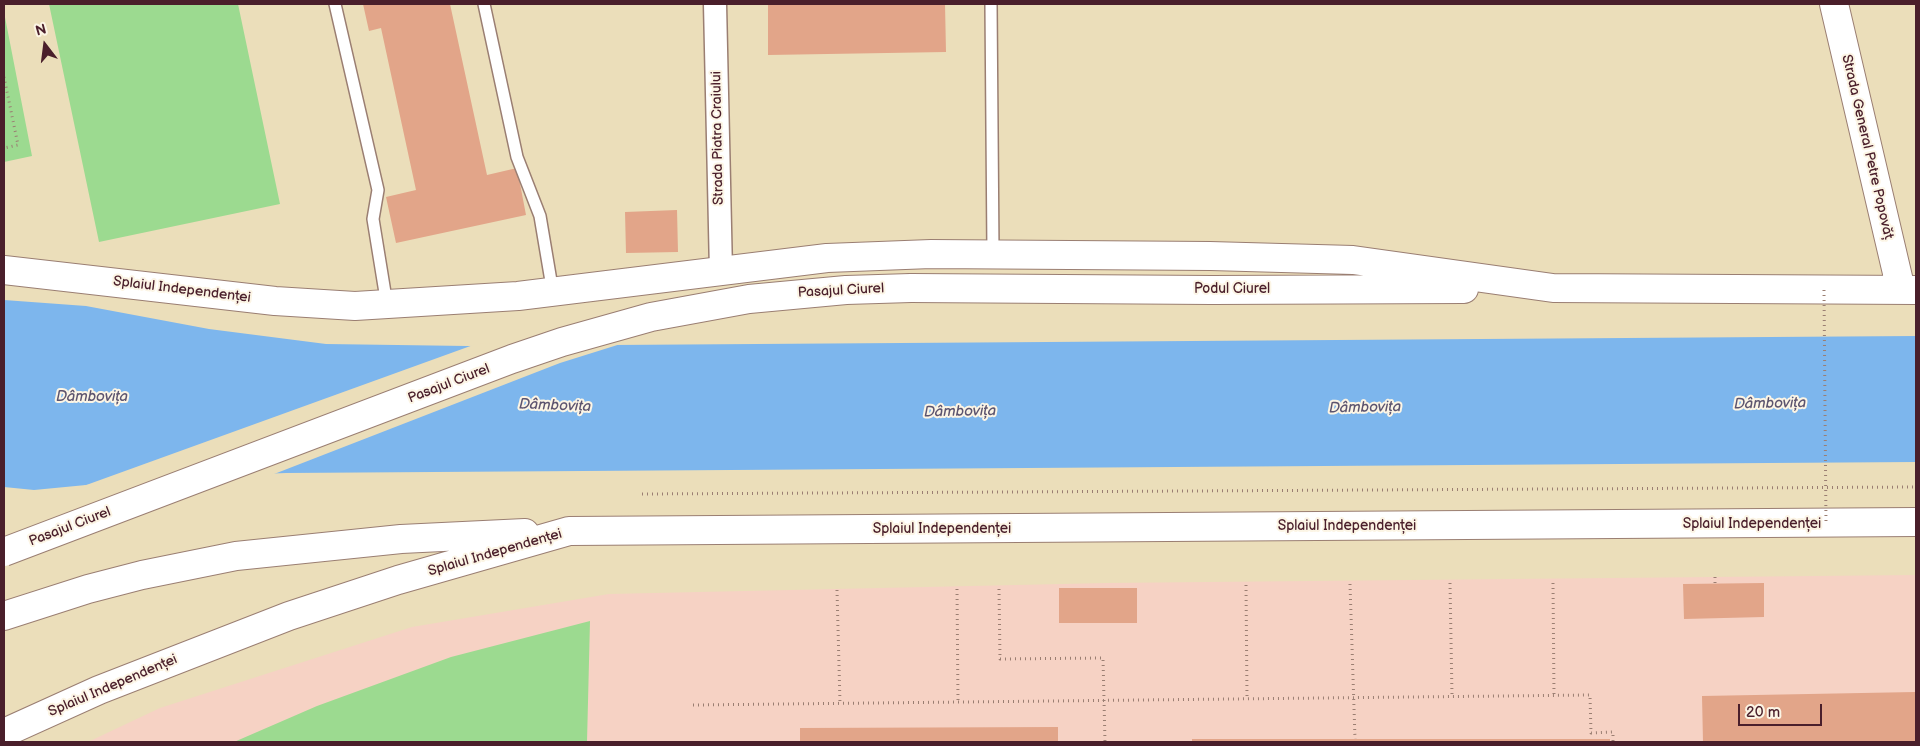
<!DOCTYPE html>
<html>
<head>
<meta charset="utf-8">
<style>
  body { margin:0 }
  #map { position:relative; width:1920px; height:746px; overflow:hidden; background:#ebdeba; font-family:"Balsamiq Sans",sans-serif }
  canvas { display:block }
  .frame { position:absolute; inset:0; border:5px solid #4a1f2b; pointer-events:none }
  .north { position:absolute; left:20px; top:20px; width:50px; height:50px; -webkit-text-stroke:4px #fcf5e5; paint-order:stroke; rotate:345deg; font-size:14px; font-weight:700; line-height:20px; text-align:center; color:#4a1f2b }
  .north::after { content:''; display:block; margin:auto; width:18px; height:22px; background:#4a1f2b; clip-path:polygon(50% 0,100% 100%,50% 72%,0 100%) }
  .scale { position:absolute; left:1738px; top:704px; width:84px; height:22px; box-sizing:border-box; border:2px solid #4a1f2b; border-top:0; padding-left:6px; font-size:15px; line-height:18px; white-space:nowrap; color:#4a1f2b; -webkit-text-stroke:4px #fcf5e5; paint-order:stroke }
</style>
</head>
<body>
<div id="map">
<canvas width="1920" height="746"></canvas>
<div class="frame"></div>
<div class="north">N</div>
<div class="scale">20 m</div>
</div>
<script>
const ctx = document.querySelector('canvas').getContext('2d');
ctx.lineJoin = 'round';
function fill(path, color) {
  ctx.fillStyle = color;
  ctx.fill(path, 'evenodd');
}
function toPath(rows) {
  const path = new Path2D();
  for (const r of rows) {
    path.moveTo(r[0], r[1]);
    for (let i = 2; i < r.length; i += 2) path.lineTo(r[i], r[i + 1]);
  }
  return path;
}
function stroke(path, color, width, dash) {
  ctx.strokeStyle = color;
  ctx.lineWidth = width;
  ctx.lineCap = dash ? 'butt' : 'round';
  ctx.setLineDash(dash || []);
  ctx.stroke(path);
}
function write(font, color, halo, rows, align = 'center') {
  ctx.font = font + ' "Balsamiq Sans",sans-serif';
  ctx.lineWidth = 4;
  ctx.setLineDash([]);
  ctx.textBaseline = 'middle';
  ctx.strokeStyle = halo;
  ctx.fillStyle = color;
  for (const [text, x, y, turn = 0] of rows) {
    ctx.save();
    ctx.translate(x, y);
    ctx.rotate((+turn || 0) * Math.PI / 180);
    ctx.textAlign = isNaN(turn) ? turn : align;
    if (halo) ctx.strokeText(text, 0, 0);
    ctx.fillText(text, 0, 0);
    ctx.restore();
  }
}
fill(toPath([
  [1916,575,1916,742,88,742,160,708,412,627,609,594,1107,583]
]), '#f6d2c4');
fill(toPath([
  [49,4,238,4,280,204,99,242],
  [4,12,32,156,4,162],
  [590,621,587,742,234,742,317,706,451,657]
]), '#9cda90');
fill(toPath([
  [4,300,86,306,209,329,326,344,467,346,1916,336,1916,462,286,473,159,478,34,490,4,487]
]), '#7db6ed');
fill(toPath([
  [627,342,560,363,269,476,159,481,78,488,476,344]
]), '#ebdeba');
fill(toPath([
  [363,4,450,4,487,175,517,168,526,215,396,243,386,197,416,190,381,28,369,31],
  [768,4,945,4,946,52,768,55],
  [677,210,678,252,626,253,625,212],
  [1764,583,1764,617,1684,619,1683,584],
  [1059,588,1137,588,1137,623,1059,623],
  [1915,692,1916,742,1703,742,1702,696],
  [1058,727,1058,742,800,742,800,728],
  [1192,739,1610,739,1610,742,1192,742]
]), '#e2a589');
const lane = toPath([
  [335,4,378,190,373,219,387,305],
  [484,4,517,157,540,216,553,293],
  [991,4,993,253]
]);
const street = toPath([
  [715,4,721,272]
]);
const secondary = toPath([
  [1834,4,1901,290],
  [4,270,275,301,355,306,518,296,827,258,931,254,1210,256,1353,260,1553,288,1916,290],
  [911,288,1212,290,1464,289],
  [4,616,88,589,142,575,236,556,401,539,525,533],
  [4,733,99,690,289,616,398,580,569,531,1916,522]
]);
stroke(lane, '#9a7e72', 14);
stroke(street, '#9a7e72', 25);
stroke(secondary, '#9a7e72', 30);
stroke(toPath([
  [4,77,18,145,4,148],
  [642,494,1916,487],
  [1715,577,1715,583],
  [1450,583,1452,696],
  [1553,583,1554,695],
  [1350,584,1355,739],
  [1246,585,1247,698],
  [957,589,958,702],
  [999,589,1000,659,1103,658,1105,742],
  [837,590,840,703],
  [693,705,1590,695,1591,733,1613,732,1613,742]
]), '#9a7e72', 3, [1, 4]);
stroke(lane, '#fff', 11);
stroke(street, '#fff', 22);
stroke(secondary, '#fff', 28);
const secondaryBridge = toPath([
  [4,552,512,359,562,342,651,317,749,299,846,290,911,288]
]);
stroke(secondaryBridge, '#9a7e72', 30, []);
stroke(toPath([
  [1824,290,1826,524]
]), '#9a7e72', 3, [1, 4]);
stroke(secondaryBridge, '#fff', 28);
write('14px', '#4a1f2b', '#fcf5e5', [
  ["Strada Piatra Craiului",718,138,-91],
  ["Strada General Petre Popovăț",1867,147,77],
  ["Podul Ciurel",1232,289],
  ["Splaiul Independenței",182,290,7],
  ["Pasajul Ciurel",841,291,-3],
  ["Pasajul Ciurel",449,384,-21],
  ["Splaiul Independenței",1752,524],
  ["Splaiul Independenței",1347,526],
  ["Pasajul Ciurel",70,527,-21],
  ["Splaiul Independenței",942,529],
  ["Splaiul Independenței",495,553,-16],
  ["Splaiul Independenței",113,686,-23]
]);
write('italic 15px', '#5c546f', '#fcf5e5', [
  ["Dâmbovița",92,397],
  ["Dâmbovița",1770,404,-1],
  ["Dâmbovița",555,406,2],
  ["Dâmbovița",1365,408,-1],
  ["Dâmbovița",960,412,-1]
]);
</script>
</body>
</html>
